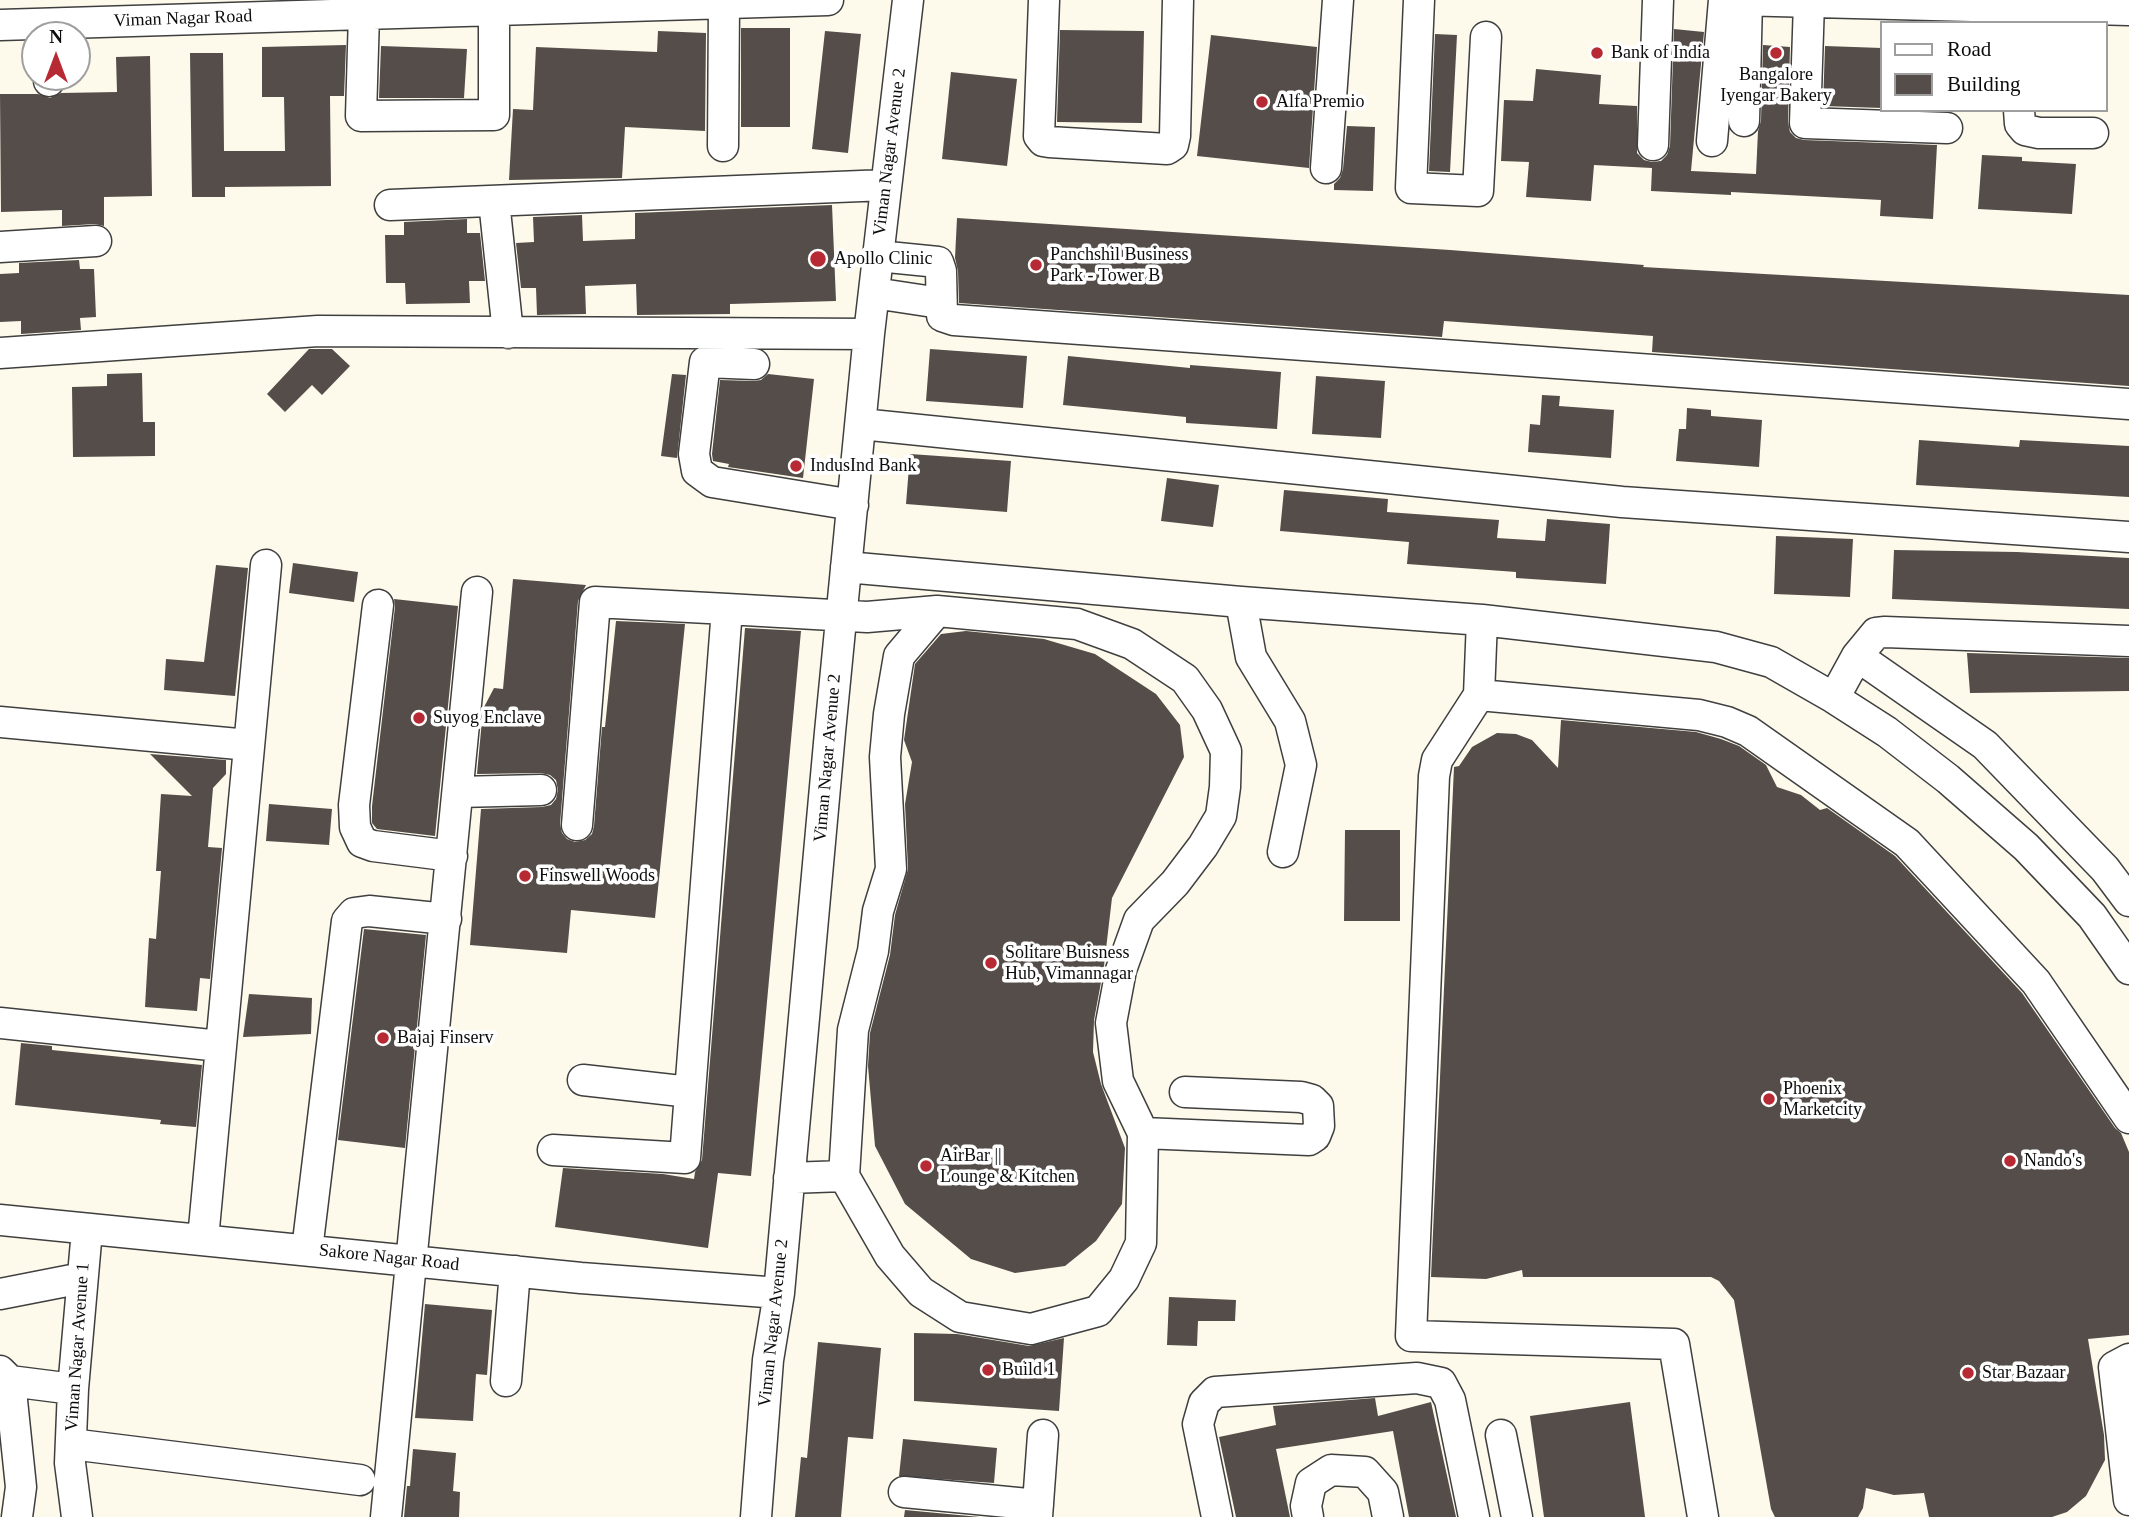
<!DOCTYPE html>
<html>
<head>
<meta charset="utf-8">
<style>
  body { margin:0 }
  #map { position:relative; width:2129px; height:1517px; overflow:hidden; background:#fefaeb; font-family:"Times New Roman",serif }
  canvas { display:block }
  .legend { position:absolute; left:1880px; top:21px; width:228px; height:91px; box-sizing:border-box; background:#fff; border:2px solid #9e9e9e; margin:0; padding:9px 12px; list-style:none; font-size:21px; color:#0c0c0c }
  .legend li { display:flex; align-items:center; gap:14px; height:35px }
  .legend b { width:35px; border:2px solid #9e9e9e }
  .north { position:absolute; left:21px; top:21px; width:70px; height:70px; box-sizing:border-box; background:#fff; border:2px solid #9e9e9e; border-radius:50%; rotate:0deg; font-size:19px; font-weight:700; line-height:28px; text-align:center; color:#0c0c0c }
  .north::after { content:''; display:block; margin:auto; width:24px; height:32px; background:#b72933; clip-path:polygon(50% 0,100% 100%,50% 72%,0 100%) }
</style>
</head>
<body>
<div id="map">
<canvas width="2129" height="1517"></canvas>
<ul class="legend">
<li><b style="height:9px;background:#fff"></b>Road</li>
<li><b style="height:19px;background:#544d49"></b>Building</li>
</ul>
<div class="north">N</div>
</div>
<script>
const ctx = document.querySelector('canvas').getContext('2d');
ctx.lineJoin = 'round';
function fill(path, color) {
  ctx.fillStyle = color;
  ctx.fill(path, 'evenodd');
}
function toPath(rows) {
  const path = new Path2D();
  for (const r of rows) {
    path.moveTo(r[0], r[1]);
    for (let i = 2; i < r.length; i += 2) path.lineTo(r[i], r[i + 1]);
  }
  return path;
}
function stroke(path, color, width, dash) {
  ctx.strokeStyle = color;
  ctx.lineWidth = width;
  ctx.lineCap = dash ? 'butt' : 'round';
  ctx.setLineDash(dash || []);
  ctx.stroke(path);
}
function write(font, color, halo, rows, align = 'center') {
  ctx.font = font + ' "Times New Roman",serif';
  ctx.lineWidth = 7;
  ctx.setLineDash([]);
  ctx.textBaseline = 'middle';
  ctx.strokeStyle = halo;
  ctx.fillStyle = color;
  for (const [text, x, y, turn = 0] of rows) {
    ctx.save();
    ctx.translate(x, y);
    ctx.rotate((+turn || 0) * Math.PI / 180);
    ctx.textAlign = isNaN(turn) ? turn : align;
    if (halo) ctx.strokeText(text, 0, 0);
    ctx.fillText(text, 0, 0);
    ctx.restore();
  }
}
fill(toPath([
  [741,28,790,28,790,127,741,127],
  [1674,29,1704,32,1691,171,1756,174,1758,131,1761,121,1763,45,1790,47,1788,122,1790,132,1796,138,1804,140,1937,145,1933,219,1880,216,1881,200,1731,192,1731,195,1651,191,1652,168,1594,165,1591,201,1526,197,1529,162,1501,161,1504,100,1533,101,1536,69,1601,75,1599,104,1637,106,1637,153,1644,160,1652,162,1661,161,1667,155,1670,146],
  [1060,30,1144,31,1142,123,1057,122],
  [658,31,706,33,705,131,625,127,622,178,509,180,513,109,533,110,536,47,657,52],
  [825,31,861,34,848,153,812,149],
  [1435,34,1457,35,1450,172,1429,171],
  [1211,35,1317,47,1309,168,1197,156],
  [346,45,344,96,330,96,331,186,225,187,225,197,192,197,190,53,223,53,224,151,285,151,284,97,262,97,262,47],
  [381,46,467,49,464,98,379,98],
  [1825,46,1882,48,1882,108,1823,106],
  [150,56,152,196,104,197,104,226,95,224,62,226,62,210,1,212,0,94,38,94,50,98,61,93,117,92,116,57],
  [951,72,1017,79,1007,166,942,159],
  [1347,126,1375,127,1373,191,1334,190,1334,184,1340,178,1343,169],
  [1982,155,2022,157,2022,161,2076,164,2072,214,1978,209],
  [832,205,836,301,730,304,730,314,637,315,636,284,585,286,586,314,537,315,536,288,521,288,516,243,534,242,533,217,582,215,583,241,635,239,635,213],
  [957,218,1450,250,1644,265,1643,267,2129,295,2129,386,1652,352,1653,336,1444,321,1442,337,959,303,958,271,955,258],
  [467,219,467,233,480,233,485,281,469,281,470,303,406,304,405,283,386,283,385,235,404,235,404,222],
  [79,260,80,269,94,269,96,317,80,318,81,330,21,334,21,321,0,322,0,274,19,273,19,263],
  [309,349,332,349,350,366,322,395,312,385,285,412,267,394],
  [930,349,1027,356,1023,408,926,401],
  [1068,356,1190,368,1190,365,1281,372,1277,429,1186,423,1186,417,1063,405],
  [142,373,143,422,155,422,155,456,73,457,72,387,107,386,107,374],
  [672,374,686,375,677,458,661,456],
  [768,374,814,379,803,478,728,467,729,464,713,461,712,454,720,380,754,381,761,380],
  [1316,376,1385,381,1381,438,1312,434],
  [1542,395,1560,396,1559,406,1614,410,1611,458,1528,452,1530,424,1540,425],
  [1687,408,1711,410,1711,416,1762,420,1759,467,1676,461,1679,429,1686,429],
  [1919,440,2019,447,2020,440,2129,446,2129,497,1916,485],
  [910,454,1011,461,1007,512,906,504],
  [1167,478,1219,485,1213,527,1161,521],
  [1284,490,1388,499,1387,512,1499,520,1497,538,1545,541,1547,519,1610,524,1606,584,1516,578,1516,572,1407,564,1409,542,1280,531],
  [1776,536,1853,539,1850,597,1774,594],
  [1894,550,2017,552,2129,558,2129,609,1892,599],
  [293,563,358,572,354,602,289,593],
  [216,565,248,568,235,696,164,690,166,659,204,662],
  [513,579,586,585,578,601,560,824,562,833,567,839,575,842,585,840,592,834,594,826,602,727,605,727,616,621,685,624,655,918,571,910,567,953,470,945,481,809,542,807,551,805,556,799,558,790,556,780,550,775,541,773,477,774,483,709,494,688,503,689],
  [394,599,458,606,435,836,377,829,372,823,372,806,395,607],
  [745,628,801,631,751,1176,718,1173,708,1248,555,1227,563,1168,663,1174,694,1179,695,1172,702,1160],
  [966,631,1044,639,1095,654,1156,694,1180,725,1184,757,1112,898,1104,966,1094,1020,1093,1052,1101,1084,1125,1148,1122,1204,1096,1241,1065,1266,1015,1273,971,1259,905,1204,875,1146,868,1066,870,1033,890,955,895,915,908,869,905,804,912,762,904,740,915,664,941,634],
  [1967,653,2129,658,2129,691,1970,693],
  [1561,720,1696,732,1721,739,1739,746,1766,765,1777,787,1801,795,1820,810,1827,808,1895,856,2022,993,2115,1128,2121,1133,2129,1152,2129,1335,2088,1339,2104,1435,2105,1460,2086,1496,2067,1512,2052,1517,1929,1517,1924,1493,1894,1495,1866,1488,1863,1508,1858,1517,1775,1517,1771,1509,1734,1300,1719,1281,1711,1277,1523,1277,1522,1270,1486,1279,1431,1277,1454,767,1459,766,1472,747,1497,733,1516,734,1532,740,1558,768],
  [150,754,226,760,226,774,213,788,208,847,222,848,210,979,200,978,197,1011,145,1007,149,938,156,939,161,871,156,871,161,794,192,796],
  [269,804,332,809,329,845,266,841],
  [1345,830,1400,830,1400,921,1344,921],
  [364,929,426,935,405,1148,338,1140],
  [249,994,312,998,311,1034,243,1037],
  [21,1043,52,1046,52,1050,202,1065,196,1127,160,1124,161,1120,15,1105],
  [1169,1297,1236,1300,1235,1321,1198,1321,1197,1346,1167,1345],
  [425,1304,492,1310,487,1375,476,1374,473,1421,415,1418],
  [914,1333,957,1334,1029,1346,1064,1338,1059,1411,914,1401],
  [818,1342,881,1348,873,1439,848,1437,841,1517,795,1517,801,1457,807,1458],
  [1375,1398,1378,1416,1431,1402,1456,1517,1409,1517,1393,1431,1276,1449,1290,1517,1236,1517,1219,1437,1276,1425,1273,1406],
  [1630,1402,1645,1517,1544,1517,1530,1416],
  [903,1439,997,1448,994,1483,899,1476],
  [413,1449,456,1453,453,1491,460,1492,459,1517,404,1517,407,1486,410,1486],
  [905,1510,980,1517,904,1517]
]), '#544d49');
const minor = toPath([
  [1044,0,1039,136,1043,141,1049,142,1167,149,1173,145,1175,136,1178,0],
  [1419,0,1411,188,1478,191,1486,37],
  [1736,0,2129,10],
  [1809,2,1805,123,1947,128],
  [364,14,361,116,494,115,494,10],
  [0,25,828,0],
  [49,77,49,81],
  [2019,110,2020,124,2025,130,2039,133,2093,133],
  [1744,121,1747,0],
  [1712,141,1724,0],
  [1653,145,1658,0],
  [723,146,724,3],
  [1326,168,1338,0],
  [494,201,508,333],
  [390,205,886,185],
  [0,247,96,241],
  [878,256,938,262,941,271,942,316,954,320,2129,404],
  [874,293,940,303],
  [0,353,318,331,869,334],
  [754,364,705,362,694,454,697,471,712,482,853,505],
  [861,424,1622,502,2129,537],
  [846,567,1241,602,1482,620,1716,647,1771,662,1834,698,1887,732,1948,779,2026,847,2092,916,2129,969],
  [1241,602,1251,657,1290,721,1301,765,1283,852],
  [378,605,354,805,355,827,362,842,373,846,452,856],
  [1482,620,1479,695,1437,760,1434,776,1411,1336,1674,1344,1703,1517],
  [1857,656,1985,745,2105,869,2129,901],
  [1479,695,1699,715,1727,722,1748,731,1907,843,2036,982,2129,1118],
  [1834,698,1857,656,1876,633,1885,632,2129,641],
  [0,722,249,745],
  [458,792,541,790],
  [577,825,595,602,727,609],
  [0,1023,220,1046],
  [583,1080,690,1092],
  [1143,1133,1309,1140,1315,1136,1319,1126,1318,1106,1312,1100,1301,1097,1185,1092],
  [553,1150,685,1158,727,609,867,617,937,611,1077,624,1132,644,1185,679,1207,710,1226,751,1225,787,1221,816,1203,846,1175,883,1139,920,1121,970,1111,1023,1118,1081,1143,1133,1141,1243,1124,1279,1098,1311,1031,1329,960,1317,921,1292,890,1256,844,1176,789,1178],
  [844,1176,853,1030,873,951,878,911,891,869,885,757,889,714,899,656,937,611],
  [0,1220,581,1278,779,1293],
  [203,1239,266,565],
  [307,1250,347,921,354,913,369,911,446,919],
  [0,1294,82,1278],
  [2129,1359,2114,1367,2129,1500],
  [0,1371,10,1381,73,1389],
  [10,1381,21,1487,17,1517],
  [506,1381,515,1271],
  [1501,1435,1517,1517],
  [71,1444,360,1480],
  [904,1492,1038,1505],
  [77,1517,70,1463,73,1389,87,1230],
  [386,1517,477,592],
  [756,1517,768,1360,779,1293,830,732,869,334,908,0],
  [1037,1517,1043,1435],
  [1217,1517,1198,1424,1204,1403,1215,1392,1417,1378,1441,1383,1450,1400,1474,1517],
  [1308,1517,1306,1506,1311,1483,1331,1470,1365,1472,1383,1492,1388,1517]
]);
stroke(minor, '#3f3f3f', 33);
stroke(minor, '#fff', 30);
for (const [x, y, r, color] of [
  [1597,53,7,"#b72933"],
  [1776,53,7,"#b72933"],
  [1262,102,7,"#b72933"],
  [818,259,9,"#b72933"],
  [1036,265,7,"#b72933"],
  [796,466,7,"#b72933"],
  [419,718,7,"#b72933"],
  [525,876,7,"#b72933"],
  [991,963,7,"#b72933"],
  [383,1038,7,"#b72933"],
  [1769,1099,7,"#b72933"],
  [2010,1161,7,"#b72933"],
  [926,1166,7,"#b72933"],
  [988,1370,7,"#b72933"],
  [1968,1373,7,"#b72933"]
]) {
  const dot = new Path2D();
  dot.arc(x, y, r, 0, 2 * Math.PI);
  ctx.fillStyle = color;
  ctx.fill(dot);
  stroke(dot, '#fff', 2.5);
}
write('18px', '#0c0c0c', '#fff', [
  ["Viman Nagar Road",183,19,-2],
  ["Viman Nagar Avenue 2",890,152,-83],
  ["Viman Nagar Avenue 2",828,758,-85],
  ["Sakore Nagar Road",389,1258,6],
  ["Viman Nagar Avenue 2",774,1323,-84],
  ["Viman Nagar Avenue 1",78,1347,-86]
]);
write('18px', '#0c0c0c', '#fff', [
  ["Bank of India",1611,53],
  ["Bangalore",1776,75,"center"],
  ["Iyengar Bakery",1776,96,"center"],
  ["Alfa Premio",1276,102],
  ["Panchshil Business",1050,255],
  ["Park - Tower B",1050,276],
  ["Apollo Clinic",834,259],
  ["IndusInd Bank",810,466],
  ["Suyog Enclave",433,718],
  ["Finswell Woods",539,876],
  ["Solitare Buisness",1005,953],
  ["Hub, Vimannagar",1005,974],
  ["Bajaj Finserv",397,1038],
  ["Phoenix",1783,1089],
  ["Marketcity",1783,1110],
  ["AirBar ||",940,1156],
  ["Lounge & Kitchen",940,1177],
  ["Nando's",2024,1161],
  ["Build 1",1002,1370],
  ["Star Bazaar",1982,1373]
], 'left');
</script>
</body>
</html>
